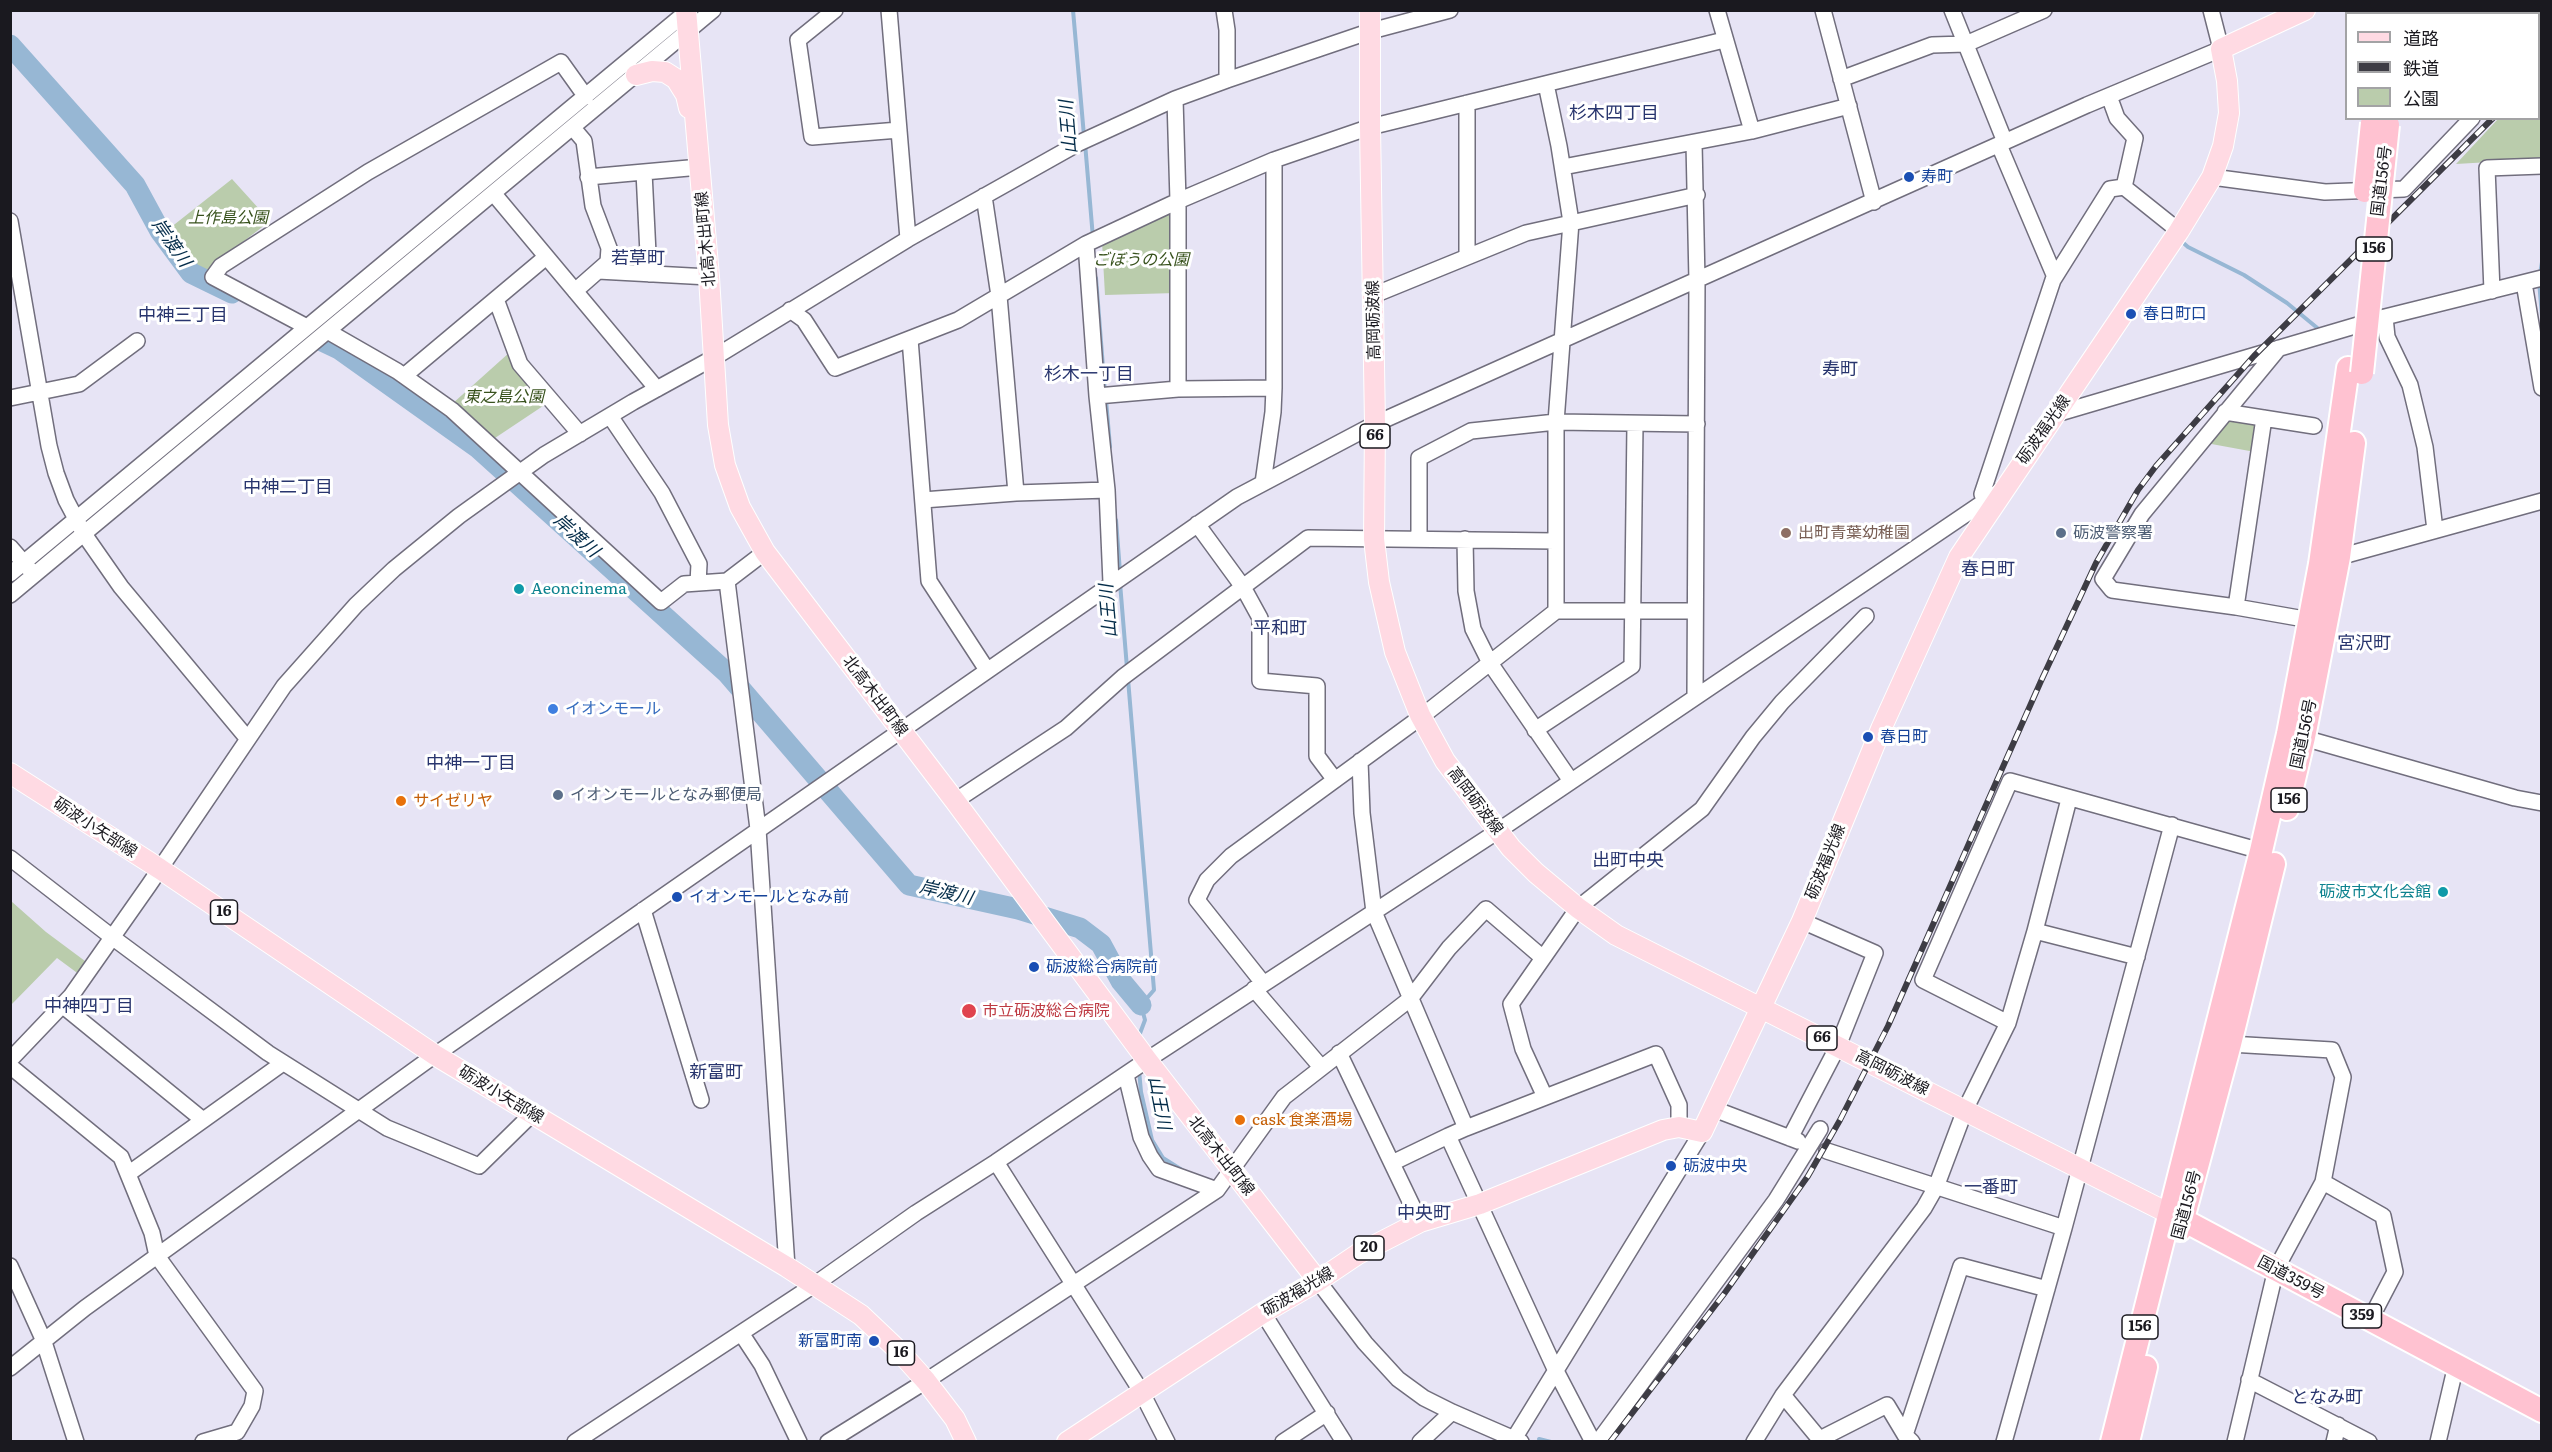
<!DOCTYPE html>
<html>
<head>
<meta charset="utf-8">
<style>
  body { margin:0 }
  #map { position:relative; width:2552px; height:1452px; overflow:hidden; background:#e7e4f5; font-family:Literata,"Noto Sans JP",serif }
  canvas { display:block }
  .frame { position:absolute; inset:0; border:12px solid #1a191f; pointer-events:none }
  .legend { position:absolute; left:2345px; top:12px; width:195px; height:108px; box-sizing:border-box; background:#fff; border:2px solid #a3a3a5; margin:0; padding:8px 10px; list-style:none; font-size:18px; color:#1a191f }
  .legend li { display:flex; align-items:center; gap:12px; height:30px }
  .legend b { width:30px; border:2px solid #a3a3a5 }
</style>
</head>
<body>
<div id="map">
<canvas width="2552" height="1452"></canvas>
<div class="frame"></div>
<ul class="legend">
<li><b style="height:8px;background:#ffdae3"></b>道路</li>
<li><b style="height:8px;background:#3d3c44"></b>鉄道</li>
<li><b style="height:16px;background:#baccac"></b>公園</li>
</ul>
</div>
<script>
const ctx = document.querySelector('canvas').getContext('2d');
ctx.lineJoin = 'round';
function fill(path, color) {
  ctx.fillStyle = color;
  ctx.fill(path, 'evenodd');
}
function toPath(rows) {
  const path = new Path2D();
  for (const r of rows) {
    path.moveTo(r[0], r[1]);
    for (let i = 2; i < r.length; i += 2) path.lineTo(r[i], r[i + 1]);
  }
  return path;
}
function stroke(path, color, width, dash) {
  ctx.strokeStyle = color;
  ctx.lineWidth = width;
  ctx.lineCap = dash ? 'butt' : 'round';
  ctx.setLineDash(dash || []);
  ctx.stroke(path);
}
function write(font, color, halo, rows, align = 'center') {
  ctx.font = font + ' Literata,"Noto Sans JP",serif';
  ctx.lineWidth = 6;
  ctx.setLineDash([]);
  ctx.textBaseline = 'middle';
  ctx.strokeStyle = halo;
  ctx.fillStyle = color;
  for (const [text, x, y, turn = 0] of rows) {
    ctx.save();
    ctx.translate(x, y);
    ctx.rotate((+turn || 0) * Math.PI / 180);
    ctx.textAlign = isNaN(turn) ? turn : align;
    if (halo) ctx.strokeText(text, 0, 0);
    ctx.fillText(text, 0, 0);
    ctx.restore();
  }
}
fill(toPath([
  [2541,72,2541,159,2456,164,2498,119,2538,118,2539,76],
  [232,179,270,221,204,272,175,245,170,228],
  [1175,207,1176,293,1105,295,1102,242],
  [510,352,549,402,492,440,452,404],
  [2224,418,2257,422,2255,452,2206,443],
  [11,901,46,932,89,964,80,975,57,958,11,1005]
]), '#baccac');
stroke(toPath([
  [1073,10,1084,136],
  [1085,143,1093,238],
  [2180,240,2188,247,2244,275,2287,303,2321,331],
  [2540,274,2542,262],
  [1096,278,1105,393],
  [2539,281,2542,316],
  [1106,400,1110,447],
  [1116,520,1120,572],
  [1120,583,1127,668],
  [1128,679,1154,990,1141,1005,1145,1020,1139,1036],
  [1139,1070,1141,1092,1152,1140,1163,1158,1182,1170],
  [1539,1439,1551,1442]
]), '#97b7d4', 4);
stroke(toPath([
  [2518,10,2521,14],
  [2538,31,2539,31],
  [10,45,135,185,160,231,191,273,232,293],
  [301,331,339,349,478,448,727,673,909,885,1018,909,1080,928,1101,944,1121,981,1141,1005]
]), '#97b7d4', 21);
const minor = toPath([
  [835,10,798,40,812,137,899,130],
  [889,10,908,239],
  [1224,10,1227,30,1227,80],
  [1717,10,1752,131],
  [1823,10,1874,202],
  [1952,10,2005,142],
  [2507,10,2510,14],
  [2538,49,2542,46],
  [1841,79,1932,45,1966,44,2044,10],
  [2109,96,2117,118,2135,138,2124,187],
  [1175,99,1178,201,1178,389],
  [1467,103,1467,257],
  [573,128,584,141,593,206,609,248,608,262,575,291],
  [1694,143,1697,281,1695,696],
  [1999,145,2055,277],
  [1563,167,1752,131,1849,106],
  [644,172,649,274],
  [588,177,700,167],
  [2212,177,2325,192,2404,189,2472,118],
  [494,194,657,389],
  [984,196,999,296,1016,493],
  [10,221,49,446,56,473,66,500,84,534,121,587,247,738],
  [1086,244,1097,396,1107,490,1111,583],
  [598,271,709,277],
  [2524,283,2542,388],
  [2492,291,2487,168,2542,166],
  [1374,295,1526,233,1697,195],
  [496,299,520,364,580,434],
  [790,310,804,320,835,368,958,320,1086,244,1178,201,1274,160,1370,127,1724,40],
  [2385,317,2387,337,2410,385,2425,447,2435,530],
  [307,327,213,277,221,266,368,172,561,62,586,97],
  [329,332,397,371,452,410,661,602,684,584,727,581],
  [910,339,929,581,987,670],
  [2279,348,2142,514,2103,579,2112,590,2236,607,2310,620],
  [404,376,546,257],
  [1097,396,1178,389,1274,388],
  [10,398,79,384,137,341],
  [2225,412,2314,426],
  [2056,414,2385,317,2542,278],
  [610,416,662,493,699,564,698,583],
  [1263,483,1273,412,1274,388,1274,160],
  [923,500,1016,493,1107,490],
  [1985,502,1982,494,2053,280,2110,189,2124,187,2179,231],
  [1197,524,1243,587,1260,618,1260,681,1317,686,1317,756,1335,780],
  [1419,538,1419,458,1471,431,1556,422,1697,424],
  [1465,539,1466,591,1473,629,1490,663,1571,781],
  [10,547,30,570],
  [765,552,727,581,758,829,787,1267],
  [2339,557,2542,501],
  [10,574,689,10],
  [10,595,713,10],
  [2236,607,2264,418],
  [1556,611,1695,611],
  [1535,730,1632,666,1635,424],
  [2297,736,2515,798,2542,803],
  [1360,761,1362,813,1374,912,1466,1128,1448,1136,1556,1371,1593,1442],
  [955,801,1066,728,1123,677,1308,538,1555,541],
  [10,858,112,937,268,1053,387,1128,479,1166,532,1114],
  [643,910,701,1100],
  [2035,931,2137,957],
  [1263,983,1197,900,1207,880,1231,856,1421,717,1556,611,1556,422,1571,222,1559,146,1546,84],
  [1254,989,1321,1067],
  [62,1005,203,1120],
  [2008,1023,1923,980,2010,781,2261,851],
  [2230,1044,2332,1050,2343,1077,2323,1182,2276,1269,2235,1442],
  [1339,1053,1420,1222],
  [10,1060,71,996,149,885,284,686,356,605,394,569,459,516,544,455,633,402,715,357,908,239,1079,143,1175,99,1227,80,1371,31,1450,10],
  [10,1066,121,1157,152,1233,157,1256,255,1391,252,1406,237,1432,203,1442],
  [1126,1075,1141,1137,1150,1156,1159,1169,1217,1190],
  [1545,1097,1523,1049,1511,1004,1578,908,1702,809,1753,737,1782,702,1866,616],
  [1714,1109,1798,1141],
  [1466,1128,1656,1054,1679,1105,1679,1127],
  [1790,1138,1838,1046,1875,953,1802,921],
  [1827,1151,2064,1228,2172,825],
  [996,1162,1141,1391,1167,1442],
  [1392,1163,1448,1136],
  [128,1174,283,1063],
  [2323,1182,2383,1216,2395,1272,2370,1320],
  [10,1266,43,1339,76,1442],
  [1318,1281,1365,1343,1398,1379,1424,1398,1452,1412,1521,1442],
  [1263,1313,1344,1442],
  [741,1333,762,1365,799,1442],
  [10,1368,85,1308,435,1055,1237,497,1375,424,2087,105,2221,49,2211,10],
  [2249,1380,2369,1442],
  [1783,1395,1822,1442],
  [1820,1439,1887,1405,1905,1435],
  [575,1442,814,1285,916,1213,996,1162,1147,1060,1498,831,2000,491],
  [828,1442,926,1381,1217,1190,1284,1097,1410,999,1449,948,1486,909,1543,958],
  [1283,1442,1327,1413],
  [1420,1442,1452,1412],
  [1512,1442,1702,1132],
  [1598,1442,1776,1200,1820,1129],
  [1754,1442,1783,1395,1924,1208,1936,1187,1965,1110,2008,1023,2035,931,2069,799],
  [1912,1442,1905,1435,1961,1266,2047,1289],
  [2004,1442,2064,1228],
  [2334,1442,2338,1425],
  [2438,1442,2456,1365]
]);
const major = toPath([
  [686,10,709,277,718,425,725,465,740,507,765,552,955,801,1147,1060,1318,1281],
  [1370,10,1370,127,1375,424,1374,539,1379,582,1395,652,1420,715,1445,761,1511,848,1536,873,1578,908,1616,935,2168,1213],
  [636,75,652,71,665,72,676,79,686,95,689,108],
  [10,773,160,869,435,1055,787,1267,861,1315,900,1352,926,1381,955,1419,966,1442],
  [1067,1442,1263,1313,1318,1281,1358,1254,1420,1222,1480,1204,1663,1130,1679,1127,1702,1132,1802,921,1881,729,1959,557,2179,231,2212,177,2223,146,2229,113,2227,81,2221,49,2305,10]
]);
const highway = toPath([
  [2391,14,2392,10],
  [2412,14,2412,10],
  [2287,809,2304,737,2339,557,2354,443],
  [2170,1213,2542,1411],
  [2180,1230,2230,1044,2274,864],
  [2112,1442,2261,851,2288,734,2320,564,2348,368],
  [2128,1442,2146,1367]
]);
stroke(minor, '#716e7d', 18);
stroke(major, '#fff', 22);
stroke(highway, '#fff', 26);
stroke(minor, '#fff', 15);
stroke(major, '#ffdae3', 20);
stroke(highway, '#ffc2d1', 22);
const rail = toPath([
  [2538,72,2542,69],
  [1610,1442,1724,1294,1808,1176,1840,1120,1888,1026,2041,681,2096,563,2138,490,2156,466,2254,356,2493,118]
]);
stroke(rail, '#3d3c44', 6);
stroke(rail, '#fff', 4, [11]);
const highwayBridge = toPath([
  [2365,191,2372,123],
  [2362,373,2388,125]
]);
stroke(highwayBridge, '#fff', 26, []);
stroke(highwayBridge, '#ffc2d1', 22);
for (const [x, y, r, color] of [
  [1909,177,6,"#1a4fb4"],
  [2131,314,6,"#1a4fb4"],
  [1786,533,6,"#8d6e63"],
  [2061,533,6,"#5c6f8a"],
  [519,589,6,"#0f9aa8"],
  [553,709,6,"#3f7fe0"],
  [1868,737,6,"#1a4fb4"],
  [558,795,6,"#5c6f8a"],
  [401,801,6,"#e8710a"],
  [2443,892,6,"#0f9aa8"],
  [677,897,6,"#1a4fb4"],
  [1034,967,6,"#1a4fb4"],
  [969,1011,8,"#e0444e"],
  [1240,1120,6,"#e8710a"],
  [1671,1166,6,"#1a4fb4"],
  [874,1341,6,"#1a4fb4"]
]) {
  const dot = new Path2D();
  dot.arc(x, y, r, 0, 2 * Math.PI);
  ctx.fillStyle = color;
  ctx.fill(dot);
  stroke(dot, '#fff', 2);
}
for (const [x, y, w] of [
  [2374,249,36],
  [1375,436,30],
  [2289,800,36],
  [224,912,27],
  [1822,1038,30],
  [1369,1248,30],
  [2362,1316,39],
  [2140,1327,36],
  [901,1353,27]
]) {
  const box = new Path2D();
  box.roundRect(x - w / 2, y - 12, w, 24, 4.5);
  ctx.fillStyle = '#fff';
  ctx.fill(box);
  stroke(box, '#1a191f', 1.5);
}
write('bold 15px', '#1a191f', null, [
  ["156",2374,249],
  ["66",1375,436],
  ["156",2289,800],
  ["16",224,912],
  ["66",1822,1038],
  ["20",1369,1248],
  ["359",2362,1316],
  ["156",2140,1327],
  ["16",901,1353]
]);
write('16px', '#164399', '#fff', [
  ["寿町",1921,177],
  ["春日町口",2143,314],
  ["春日町",1880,737],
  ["イオンモールとなみ前",689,897],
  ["砺波総合病院前",1046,967],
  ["砺波中央",1683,1166],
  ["新富町南",862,1341,"right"]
], 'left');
write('16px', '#1a191f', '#fff', [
  ["国道156号",2382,181,-83],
  ["北高木出町線",706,239,-95],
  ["高岡砺波線",1374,320,-91],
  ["砺波福光線",2044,430,-55],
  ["北高木出町線",875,696,53],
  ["国道156号",2304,734,-78],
  ["高岡砺波線",1475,801,53],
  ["砺波小矢部線",95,828,33],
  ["砺波福光線",1826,862,-68],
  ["高岡砺波線",1892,1073,27],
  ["砺波小矢部線",501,1095,31],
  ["北高木出町線",1221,1156,52],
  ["国道156号",2187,1205,-75],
  ["国道359号",2291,1278,28],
  ["砺波福光線",1298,1292,-31]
]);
write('italic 16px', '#38521d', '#fff', [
  ["上作島公園",228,218],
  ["ごぼうの公園",1141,260],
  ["東之島公園",504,397]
]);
write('16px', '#785e54', '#fff', [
  ["出町青葉幼稚園",1798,533]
], 'left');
write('16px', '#4e5e75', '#fff', [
  ["砺波警察署",2073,533],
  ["イオンモールとなみ郵便局",570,795]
], 'left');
write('16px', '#0d838f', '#fff', [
  ["Aeoncinema",531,589],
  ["砺波市文化会館",2431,892,"right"]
], 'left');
write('16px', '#366cbe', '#fff', [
  ["イオンモール",565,709]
], 'left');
write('16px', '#c56008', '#fff', [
  ["サイゼリヤ",413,801],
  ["cask 食楽酒場",1252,1120]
], 'left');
write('16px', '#be3a42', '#fff', [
  ["市立砺波総合病院",982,1011]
], 'left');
write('18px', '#28356e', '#fff', [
  ["杉木四丁目",1614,114],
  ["若草町",638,259],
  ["中神三丁目",183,316],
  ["寿町",1840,370],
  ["杉木一丁目",1089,375],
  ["中神二丁目",288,488],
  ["春日町",1988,570],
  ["平和町",1280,629],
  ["宮沢町",2364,644],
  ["中神一丁目",471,764],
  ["出町中央",1628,861],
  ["中神四丁目",89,1007],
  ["新富町",716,1073],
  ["一番町",1991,1188],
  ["中央町",1424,1214],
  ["となみ町",2327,1398]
]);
write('italic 18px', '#042c49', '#fff', [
  ["山王川",1069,127,-95],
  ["岸渡川",171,243,55],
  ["岸渡川",576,536,42],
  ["山王川",1109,611,-95],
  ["岸渡川",946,893,13],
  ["山王川",1159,1103,79]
]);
</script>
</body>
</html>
